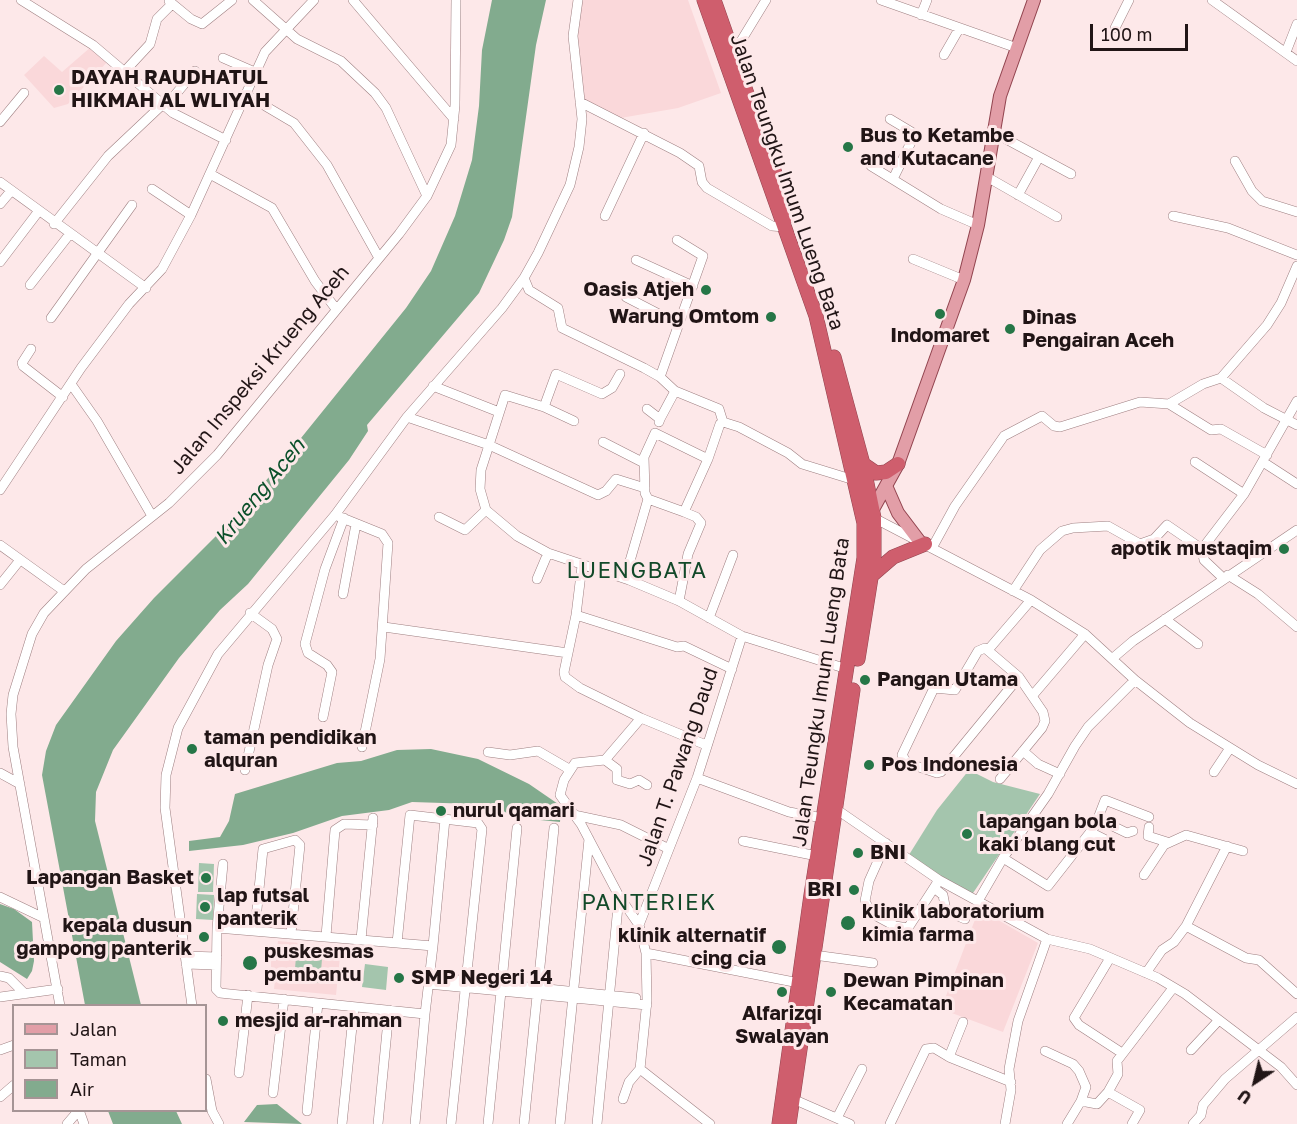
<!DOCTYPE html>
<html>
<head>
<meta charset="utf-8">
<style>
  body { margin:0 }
  #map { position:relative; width:1297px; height:1124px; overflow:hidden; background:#fde8e9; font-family:"Golos Text",sans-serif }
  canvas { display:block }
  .legend { position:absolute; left:12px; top:1004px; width:195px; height:108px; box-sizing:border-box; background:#fde8e9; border:2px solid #a59495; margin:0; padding:8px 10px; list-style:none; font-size:18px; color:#211516 }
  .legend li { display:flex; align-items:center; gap:12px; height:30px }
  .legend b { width:30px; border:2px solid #a59495 }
  .north { position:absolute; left:1225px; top:1052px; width:60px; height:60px; -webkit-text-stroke:4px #fde8e9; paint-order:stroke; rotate:215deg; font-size:16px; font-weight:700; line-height:24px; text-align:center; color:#211516 }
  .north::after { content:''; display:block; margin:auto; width:21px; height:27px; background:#211516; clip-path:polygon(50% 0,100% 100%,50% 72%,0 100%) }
  .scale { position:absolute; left:1090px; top:24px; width:98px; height:27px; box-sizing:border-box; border:3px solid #211516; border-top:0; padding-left:8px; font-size:18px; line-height:21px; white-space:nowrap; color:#211516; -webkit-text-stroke:4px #fde8e9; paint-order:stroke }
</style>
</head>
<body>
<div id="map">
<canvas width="1297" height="1124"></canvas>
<ul class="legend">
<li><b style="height:8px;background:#e29ea7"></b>Jalan</li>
<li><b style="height:16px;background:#a4c5ad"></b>Taman</li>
<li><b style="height:16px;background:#82ab8e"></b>Air</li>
</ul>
<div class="north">U</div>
<div class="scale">100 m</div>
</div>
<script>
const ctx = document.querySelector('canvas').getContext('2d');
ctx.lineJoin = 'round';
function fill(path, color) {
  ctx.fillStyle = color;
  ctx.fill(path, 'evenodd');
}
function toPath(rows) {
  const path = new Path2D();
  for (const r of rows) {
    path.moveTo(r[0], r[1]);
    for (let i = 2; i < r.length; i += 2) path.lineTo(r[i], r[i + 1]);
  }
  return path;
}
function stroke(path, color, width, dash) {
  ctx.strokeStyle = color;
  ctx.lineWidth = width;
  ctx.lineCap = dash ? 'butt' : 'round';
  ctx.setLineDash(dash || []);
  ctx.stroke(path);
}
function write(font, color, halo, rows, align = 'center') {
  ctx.font = font + ' "Golos Text",sans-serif';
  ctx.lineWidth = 6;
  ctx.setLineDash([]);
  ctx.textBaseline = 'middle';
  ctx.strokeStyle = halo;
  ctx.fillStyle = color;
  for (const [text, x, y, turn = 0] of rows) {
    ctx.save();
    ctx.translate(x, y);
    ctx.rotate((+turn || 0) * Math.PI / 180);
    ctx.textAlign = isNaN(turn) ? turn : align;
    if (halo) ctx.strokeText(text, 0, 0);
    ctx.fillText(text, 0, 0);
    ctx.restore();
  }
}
fill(toPath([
  [575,0,688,0,721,93,678,108,609,120,577,104,571,65,571,18],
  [92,46,109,60,68,104,54,108,24,75,44,56,62,72],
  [979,909,1038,943,1003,1032,941,1009],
  [278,941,341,947,336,995,274,989,276,970,271,969,271,961,276,961]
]), '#fad8da');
fill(toPath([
  [969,770,993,782,1040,794,971,896,907,858,937,810],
  [199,863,214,864,213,892,198,892],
  [197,894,214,895,213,920,196,919],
  [296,957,322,959,320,983,294,980],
  [365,964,388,967,386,990,362,987]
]), '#a4c5ad');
fill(toPath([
  [492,0,546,0,536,45,512,217,504,240,479,293,367,425,368,431,349,460,248,584,220,610,179,658,113,750,96,792,95,821,141,1005,85,1005,42,775,46,751,56,725,116,641,154,598,229,523,276,469,406,308,431,271,455,216,472,160,479,106,482,50],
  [431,749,478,759,529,784,561,806,560,822,530,819,474,804,412,802,389,810,342,816,293,833,243,845,189,851,189,841,220,837,229,821,235,794,337,763,361,761,397,750],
  [0,904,14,909,32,922,34,961,32,971,27,979,0,962],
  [277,1104,302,1124,244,1122,257,1105],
  [108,1111,176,1111,182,1124,113,1124]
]), '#82ab8e');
const minor = toPath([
  [21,0,93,45,173,113,226,140],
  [253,0,297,39,341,61,375,93,386,108,427,196],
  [353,0,454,119],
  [881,0,1017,48],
  [1212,0,1297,61],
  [169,1,191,19,202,24,232,0],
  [921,15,927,0],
  [1115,28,1129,0],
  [726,45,741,41,766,0],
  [1286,52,1297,24],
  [944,55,959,29],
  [223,58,255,72],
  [124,72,150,44,157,19,172,4],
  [245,94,294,123,327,165,379,258],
  [580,102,680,153,699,166,702,182,707,188,772,226,784,227],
  [165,107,195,71],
  [890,119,915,134,893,179],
  [0,122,24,93],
  [993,132,1071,174],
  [1235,161,1252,191,1262,201,1297,212],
  [871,166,941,209,978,225],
  [210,174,272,208,315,281,336,309],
  [987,177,1057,217],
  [0,182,146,288],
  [152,189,191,215],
  [1018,195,1039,157],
  [0,204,11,191],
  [605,216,644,133],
  [1173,216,1228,228,1297,255],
  [54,224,108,156,162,105],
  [913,259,964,280],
  [636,260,693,286],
  [0,262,38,212],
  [524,278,529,290,558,308,562,328,644,368,660,377,675,391,660,419],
  [30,285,69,235],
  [626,297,678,324],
  [51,318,132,205],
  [31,349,22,363,23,366,63,397],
  [660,377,703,256,677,240],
  [1221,378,1264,408,1297,425],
  [71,384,97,421,152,516],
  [433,386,499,412],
  [675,391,719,409,723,422],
  [1169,404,1211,430,1221,429,1267,455],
  [544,407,556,374,602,394,612,388,620,374],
  [647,409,660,419,659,422],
  [407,417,489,445,598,495,606,491,616,479,645,488],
  [574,421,544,407,505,395,481,470,480,489,486,510,517,536,548,553,629,580,679,601,742,636,847,669],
  [723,422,739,427,788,453,802,464,854,480],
  [603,442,644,463],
  [708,459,655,433,644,457,645,493,648,499,684,512,708,459,720,424,723,422],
  [1195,462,1244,494],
  [1263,462,1297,484],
  [0,490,81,368,129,304,162,269,191,215,265,52,314,0],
  [335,515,382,534,388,543,380,659,362,747],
  [439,517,465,530,486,510],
  [874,518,1031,600,1085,634,1135,680,1190,723,1258,765,1297,784],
  [0,545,64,591],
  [932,548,955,506,1004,436,1042,416,1054,426,1060,427,1140,402,1169,404,1203,384,1221,378,1267,325,1281,303,1297,266],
  [582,566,576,615,564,672,565,677,580,688,641,718,706,745],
  [1228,575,1258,594,1297,627],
  [625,578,648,499],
  [1223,578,1204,560,1202,549,1244,494,1297,401],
  [537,579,548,553],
  [0,585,20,560],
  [1013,591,1040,550,1062,531,1073,528,1108,526,1140,544,1154,539,1167,525,1202,549],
  [343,594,356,524],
  [679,601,688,554,701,523,696,517,684,512],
  [576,615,677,647,684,646,732,669],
  [709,618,733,555],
  [1165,619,1198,644],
  [384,627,568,653],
  [988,650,1031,600],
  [1113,658,1133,641,1297,530],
  [1033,695,1085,634],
  [323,717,332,672,327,665,308,653,305,644,325,569,344,518],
  [1023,751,1038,764,1060,774],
  [488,752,510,755,538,751,569,769],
  [605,760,617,769,617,780,630,784,639,780,647,785],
  [245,770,268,665,277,639,272,629,250,613],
  [1214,772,1230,748],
  [0,773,20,784],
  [697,778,789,812,823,818],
  [1000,779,1042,728,1045,721,1043,712,1019,677,985,648,978,651,955,690,934,688,902,755,907,763,937,773,941,772,1019,677],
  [836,809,939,880,1047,939,1090,949,1158,978,1185,994,1260,1051,1281,1067,1297,1085],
  [574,815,621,825,669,849],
  [1098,819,1127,833,1133,831],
  [1149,827,1148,836,1167,842],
  [1090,832,1108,841],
  [743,841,817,856],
  [886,843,869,881,865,901,871,913,895,926,908,928,939,880],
  [1003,858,1048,886,1095,826,1105,800,1149,817],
  [1144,875,1164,845,1186,835,1243,851],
  [934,888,943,895,946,911,965,919],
  [0,897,44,918],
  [978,901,1003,858,1048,794,1075,746,1088,727,1135,680],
  [639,925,619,896,581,824,560,795,564,780,575,763,605,760,641,718],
  [1186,926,1246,958,1259,960,1297,994],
  [217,928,433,946,425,1014,220,993,216,989,217,928],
  [217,928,223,864],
  [255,929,263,849,295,840,300,845,291,933],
  [326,936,335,830,344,824,373,825],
  [361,939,373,818],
  [397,943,410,815,478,823,482,829,451,1124],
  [433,946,445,819],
  [646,953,799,983],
  [814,955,873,963],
  [186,956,217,957],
  [1110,958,1074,1018,1079,1025,1122,1053],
  [186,964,216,965],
  [1146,973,1162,950,1174,942,1186,926,1227,846],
  [0,976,9,978,25,994],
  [430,977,636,998],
  [428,984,647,1005],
  [0,997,58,989],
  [60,1006,13,747,11,714,13,695,32,634,44,613,86,569,169,503,217,455,399,234,427,196,451,145,455,105,456,0],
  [192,1006,165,808,166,775,178,728,218,654,335,515,407,417,502,308,524,278,538,253,570,185,579,147,582,119,573,36,578,0],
  [963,1022,949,1057,1011,1082],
  [0,1050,14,1045],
  [1191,1050,1219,1020],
  [1045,1051,1073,1064,1079,1071,1086,1087,1081,1101],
  [239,1073,248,995],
  [206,1079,212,1111,219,1124],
  [1108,1092,1140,1110,1132,1124],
  [273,1093,284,999],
  [0,1097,14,1085],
  [623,1099,629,1082,640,1069],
  [793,1099,850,1124],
  [307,1111,318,1003],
  [837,1118,862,1069],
  [67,1124,79,1110,84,1124],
  [342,1124,354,1007],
  [378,1124,389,1010],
  [415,1124,425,1014],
  [488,1124,517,828],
  [524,1124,554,828],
  [560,1124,589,839],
  [597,1124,619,896],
  [710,1124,640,1069,647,1000,646,953,639,925,697,778,742,636],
  [890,1124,926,1049,934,1048,949,1057],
  [1005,1124,1011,1090,1009,1069,1018,1021,1047,939],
  [1067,1124,1081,1101,1097,1104,1108,1092,1118,1074,1117,1061,1173,988],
  [1193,1124,1201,1115,1203,1105,1225,1079,1297,1017]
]);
const major = toPath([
  [887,488,898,513,920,542],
  [872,511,898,464,964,280,978,225,1000,96,1034,0]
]);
const highway = toPath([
  [704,0,816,316,864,523,864,558,811,895,779,1124],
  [714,0,790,216],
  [834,357,863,464,874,518,874,559,858,659],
  [863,464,876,473,886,472,898,464],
  [871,576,893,557,925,544],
  [789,1124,853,690]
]);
stroke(minor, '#9e7f81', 10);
stroke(major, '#92444f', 14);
stroke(highway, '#92444f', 15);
stroke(minor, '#fff', 9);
stroke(major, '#e29ea7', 12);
stroke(highway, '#cf5e6d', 14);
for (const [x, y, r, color] of [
  [59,90,6,"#267647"],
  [848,147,6,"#267647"],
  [706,290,6,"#267647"],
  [940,314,6,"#267647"],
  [771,317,6,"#267647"],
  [1010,329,6,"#267647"],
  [1284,549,6,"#267647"],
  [865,680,6,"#267647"],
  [192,749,6,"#267647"],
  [869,765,6,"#267647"],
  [441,811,6,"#267647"],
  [967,834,6,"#267647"],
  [858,853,6,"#267647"],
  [206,878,6,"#267647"],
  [854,890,6,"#267647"],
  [205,907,6,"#267647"],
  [848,923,8,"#267647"],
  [204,937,6,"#267647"],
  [779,947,8,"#267647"],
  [250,963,8,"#267647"],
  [399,978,6,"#267647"],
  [782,992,6,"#267647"],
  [831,992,6,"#267647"],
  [223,1021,6,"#267647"]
]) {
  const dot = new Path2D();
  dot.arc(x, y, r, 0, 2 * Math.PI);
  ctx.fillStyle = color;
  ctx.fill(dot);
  stroke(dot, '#fde8e9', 2);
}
write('bold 20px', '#211516', '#fde8e9', [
  ["DAYAH RAUDHATUL",71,78],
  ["HIKMAH AL WLIYAH",71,101],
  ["Bus to Ketambe",860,136],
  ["and Kutacane",860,159],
  ["Oasis Atjeh",694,290,"right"],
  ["Warung Omtom",759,317,"right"],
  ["Dinas",1022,318],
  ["Pengairan Aceh",1022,341],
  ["Indomaret",940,336,"center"],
  ["apotik mustaqim",1272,549,"right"],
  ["Pangan Utama",877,680],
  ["taman pendidikan",204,738],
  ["alquran",204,761],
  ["Pos Indonesia",881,765],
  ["nurul qamari",453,811],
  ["lapangan bola",979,822],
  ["kaki blang cut",979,845],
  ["BNI",870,853],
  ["Lapangan Basket",194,878,"right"],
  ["BRI",842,890,"right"],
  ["lap futsal",217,896],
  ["panterik",217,919],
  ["klinik laboratorium",862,912],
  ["kimia farma",862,935],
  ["kepala dusun",192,926,"right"],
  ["gampong panterik",192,949,"right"],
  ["klinik alternatif",766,936,"right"],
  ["cing cia",766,959,"right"],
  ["puskesmas",264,952],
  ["pembantu",264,975],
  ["SMP Negeri 14",411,978],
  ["Dewan Pimpinan",843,981],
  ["Kecamatan",843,1004],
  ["Alfarizqi",782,1014,"center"],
  ["Swalayan",782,1037,"center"],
  ["mesjid ar-rahman",235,1021]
], 'left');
write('20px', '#211516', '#fde8e9', [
  ["Jalan Teungku Imum Lueng Bata",787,182,71],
  ["Jalan Inspeksi Krueng Aceh",260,370,-50],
  ["Jalan Teungku Imum Lueng Bata",821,692,-82],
  ["Jalan T. Pawang Daud",678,767,-71]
]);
write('italic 21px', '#0a502a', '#fde8e9', [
  ["Krueng Aceh",260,492,-51]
]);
ctx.letterSpacing = '1.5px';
write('22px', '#124929', '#fde8e9', [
  ["LUENGBATA",637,571],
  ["PANTERIEK",649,903]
]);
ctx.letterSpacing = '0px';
</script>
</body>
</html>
